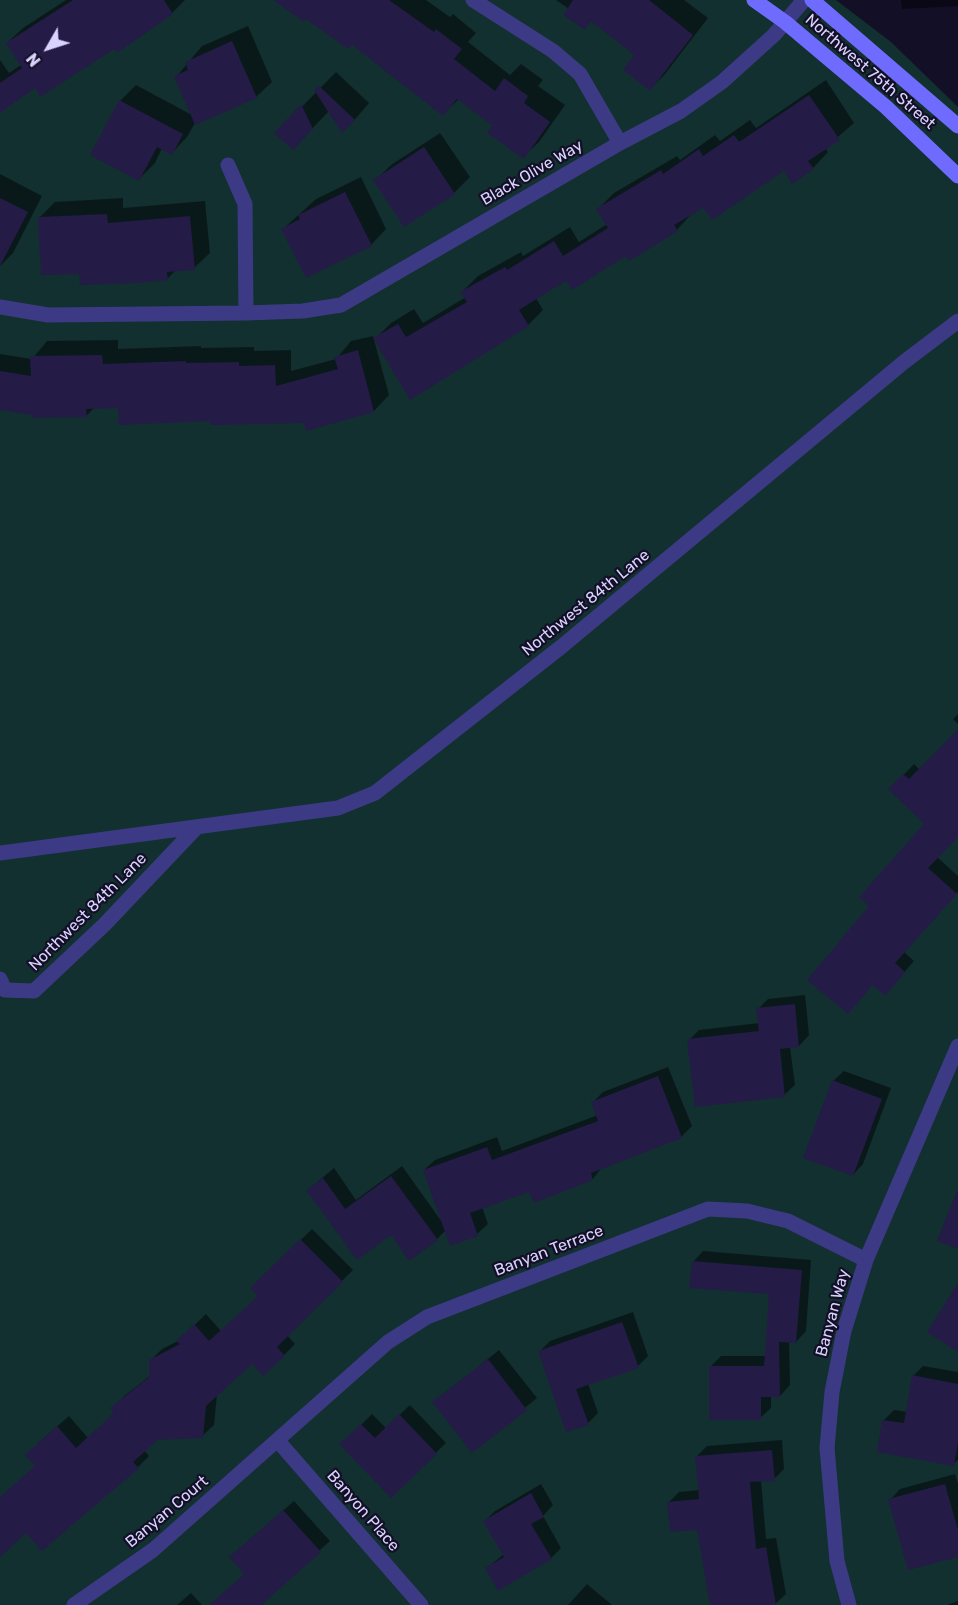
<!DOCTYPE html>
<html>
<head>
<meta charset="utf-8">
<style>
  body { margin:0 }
  #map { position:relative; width:958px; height:1605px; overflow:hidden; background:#130f26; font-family:Rubik,sans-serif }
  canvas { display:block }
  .north { position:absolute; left:18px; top:18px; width:60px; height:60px; -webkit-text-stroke:4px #130f26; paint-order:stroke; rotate:231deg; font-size:16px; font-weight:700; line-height:24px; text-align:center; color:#d9d4ff }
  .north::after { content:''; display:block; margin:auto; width:21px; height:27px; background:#d9d4ff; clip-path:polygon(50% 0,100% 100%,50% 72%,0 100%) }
</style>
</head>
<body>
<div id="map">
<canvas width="958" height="1605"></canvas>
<div class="north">N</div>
</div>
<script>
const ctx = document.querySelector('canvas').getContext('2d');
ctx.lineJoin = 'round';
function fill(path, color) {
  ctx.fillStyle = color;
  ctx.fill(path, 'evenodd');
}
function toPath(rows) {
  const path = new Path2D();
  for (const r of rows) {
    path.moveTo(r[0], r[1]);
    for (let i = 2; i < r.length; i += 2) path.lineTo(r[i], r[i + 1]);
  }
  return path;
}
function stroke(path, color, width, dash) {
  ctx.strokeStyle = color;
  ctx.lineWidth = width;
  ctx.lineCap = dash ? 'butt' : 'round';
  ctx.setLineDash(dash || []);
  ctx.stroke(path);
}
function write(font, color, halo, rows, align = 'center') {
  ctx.font = font + ' Rubik,sans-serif';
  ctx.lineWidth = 4.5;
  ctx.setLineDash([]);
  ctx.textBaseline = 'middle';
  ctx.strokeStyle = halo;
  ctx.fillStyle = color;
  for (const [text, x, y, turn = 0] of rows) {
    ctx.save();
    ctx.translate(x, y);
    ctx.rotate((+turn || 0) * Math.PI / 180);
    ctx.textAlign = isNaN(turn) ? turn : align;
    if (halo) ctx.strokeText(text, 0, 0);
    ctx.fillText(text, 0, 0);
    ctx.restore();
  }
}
fill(toPath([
  [0,0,836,0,891,42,958,107,958,1605,0,1605]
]), '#12302f');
fill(toPath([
  [66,0,185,0,172,13,35,86,0,111,0,60,9,73,21,65,7,43,23,28],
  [275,0,426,0,450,17,453,14,476,33,468,42,510,75,521,64,543,80,538,86,565,105,539,142,523,157,495,124,459,99,443,114,352,43],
  [556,0,684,0,708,18,665,74,650,89,636,55,592,20,585,28,569,9],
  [901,0,958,0,958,6,902,9],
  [248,26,272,82,256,97,195,123,187,137,172,153,162,148,155,163,139,179,120,101,136,85,192,115,176,77,202,46],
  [336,72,369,103,358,116,343,131,329,111,308,133,276,133],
  [826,80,854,123,825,148,828,152,813,168,784,169,704,206,692,213,677,230,567,279,536,298,543,310,528,325,411,398,375,339,391,323,414,309,423,323,466,297,462,292,478,276,521,252,523,256,570,227,579,242,607,224,598,209,614,193,677,156,680,160,715,135,720,141,750,120,756,128],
  [440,133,470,177,454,193,375,181,391,165],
  [0,174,42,196,13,253,0,266],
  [361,177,386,229,371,245,283,229,316,199],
  [123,198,123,208,205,201,210,253,194,268,176,270,167,279,81,272,39,218,55,202],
  [373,336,389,395,374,411,306,421,212,420,120,407,95,407,86,416,33,413,0,408,0,354,32,359,47,341,118,340,118,349,201,346,201,348,254,347,254,351,291,350,291,371,336,359,351,341],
  [958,714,958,724,953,719],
  [958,731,958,835,937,857,958,876,958,892,904,952,914,961,895,983,871,906,926,824,890,789,914,764,920,770],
  [805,995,809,1035,799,1046,790,1047,795,1085,784,1095,689,1040,699,1030,759,1023,758,1009,768,999],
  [668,1067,692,1126,681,1137,602,1167,593,1179,530,1190,482,1207,488,1224,477,1234,451,1244,446,1230,437,1239,391,1233,308,1190,334,1168,356,1200,402,1166,442,1222,424,1170,435,1160,497,1137,502,1151,598,1115,593,1102,603,1092],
  [844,1071,891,1088,863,1164,853,1175,833,1081],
  [312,1229,353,1270,287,1335,295,1344,284,1355,252,1362,217,1394,214,1425,202,1436,157,1438,144,1450,149,1456,138,1467,27,1531,0,1556,0,1498,37,1465,38,1443,69,1416,88,1438,116,1413,123,1397,151,1375,150,1361,162,1349,178,1341,206,1314,221,1331,259,1296,252,1288],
  [703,1251,811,1260,806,1331,796,1342,789,1341,790,1385,780,1396,771,1396,771,1408,760,1418,710,1367,721,1356,766,1356,771,1293,693,1262],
  [633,1312,648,1356,638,1366,588,1384,598,1413,588,1423,539,1352,550,1341],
  [499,1350,537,1398,472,1451,434,1402],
  [923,1366,958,1372,958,1460,953,1464,884,1420,894,1410,907,1412,913,1376],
  [410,1405,446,1443,391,1496,342,1444,372,1414,386,1428],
  [782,1440,784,1469,774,1479,761,1480,766,1539,776,1538,786,1594,774,1605,712,1605,699,1528,669,1502,679,1492,700,1490,697,1456,707,1446],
  [955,1474,958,1484,958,1555,890,1500,900,1489],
  [541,1484,553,1505,543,1516,561,1548,551,1558,487,1568,504,1554,485,1521,495,1511],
  [294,1501,330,1541,261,1603,263,1605,210,1605,246,1573,242,1547],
  [587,1584,612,1605,568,1605],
  [191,1593,202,1605,177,1605],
  [958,1601,958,1605,947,1605]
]), '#0007');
fill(toPath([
  [73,0,164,0,173,14,117,53,114,49,40,97,35,88,0,113,0,83,22,68,6,43],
  [273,0,389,0,434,32,436,29,462,49,454,59,495,91,504,78,528,96,524,103,550,122,524,159,487,133,492,125,457,99,443,116,352,45,348,49,306,19,304,22],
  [573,0,649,0,693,35,650,91,623,70,634,55,591,21,585,30,563,15],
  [232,41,257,98,195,125,174,76,188,70,185,62],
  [319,86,355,120,342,133,314,90],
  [809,95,840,140,808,161,814,169,792,184,784,171,712,220,703,208,674,225,678,231,629,261,626,256,572,290,566,281,554,288,519,310,529,326,410,400,373,338,398,324,406,337,467,302,460,292,505,267,507,270,554,241,563,256,608,228,596,209,661,170,663,174,699,149,703,156,734,135,739,142],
  [119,100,183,134,172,155,157,147,139,181,90,155],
  [301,104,313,129,293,150,274,133],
  [424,147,455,194,404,227,373,180],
  [345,192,372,246,306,278,281,229,300,219,298,215],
  [0,198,28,212,0,266],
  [107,214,108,223,190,216,195,270,167,272,168,280,136,283,80,285,79,274,41,275,38,217],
  [358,350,374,412,306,431,304,423,210,425,210,421,119,425,118,408,86,409,87,417,32,418,32,415,0,410,0,371,31,376,30,356,102,355,103,364,186,361,186,363,239,362,239,366,275,365,276,386,338,369,334,357],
  [958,729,958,837,928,868,957,894,895,963,905,972,885,996,873,985,848,1014,807,980,869,906,859,897,924,824,888,789,903,774,909,779],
  [795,1004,799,1047,780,1049,785,1097,695,1107,687,1039,759,1031,756,1008],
  [658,1076,682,1138,591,1173,593,1180,534,1203,529,1192,470,1213,478,1236,450,1246,423,1170,487,1147,492,1160,598,1121,591,1102],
  [832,1080,882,1099,853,1176,803,1158],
  [391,1176,438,1240,409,1261,391,1235,357,1260,306,1190,323,1178,345,1209],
  [957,1191,958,1191,958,1249,937,1241],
  [300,1239,343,1282,277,1347,285,1356,263,1376,252,1364,206,1406,203,1438,158,1440,133,1462,139,1468,42,1551,26,1533,0,1557,0,1497,35,1466,25,1455,57,1426,76,1448,114,1413,110,1408,149,1377,149,1360,180,1344,176,1341,194,1324,209,1341,258,1296,250,1288],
  [692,1261,802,1270,796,1343,779,1342,780,1397,761,1397,761,1420,709,1420,709,1366,764,1366,769,1294,689,1288],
  [958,1283,958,1352,927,1332],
  [622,1322,639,1368,576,1389,589,1425,566,1432,538,1351],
  [488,1359,527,1410,472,1453,432,1402],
  [912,1375,958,1384,958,1442,954,1466,877,1452,882,1420,904,1423],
  [399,1414,437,1454,391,1498,339,1444,361,1424,375,1438],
  [772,1450,775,1481,750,1482,756,1549,766,1547,776,1605,710,1605,697,1530,670,1532,667,1502,699,1499,695,1456],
  [945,1484,958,1530,958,1557,908,1570,888,1499],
  [531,1493,544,1517,531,1524,552,1559,498,1591,485,1568,504,1557,483,1521],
  [283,1510,321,1552,261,1605,209,1605,244,1574,229,1557]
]), '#241b47');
stroke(toPath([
  [473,0,553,51,580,74,620,143],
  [228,165,245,204,246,313],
  [0,307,48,315,246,313,303,311,341,305,620,143,681,111,722,82,774,35,804,0],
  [0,853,338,808,375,793,561,647,904,362,958,321],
  [0,979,5,990,34,991,105,924,196,828],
  [278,1441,421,1605],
  [74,1605,153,1550,388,1342,427,1317,708,1209,747,1211,788,1221,866,1260],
  [849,1605,837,1561,827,1448,832,1392,844,1331,866,1260,958,1046]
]), '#3d3a85', 15);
stroke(toPath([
  [754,0,785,22,886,107,958,176],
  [812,0,958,126]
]), '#6f6bff', 15);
write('16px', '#d9d4ff', '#130f26', [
  ["Northwest 75th Street",870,72,41],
  ["Black Olive Way",532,173,-30],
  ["Northwest 84th Lane",586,603,-39],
  ["Northwest 84th Lane",88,912,-45],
  ["Banyan Terrace",549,1251,-21],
  ["Banyan Way",833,1313,-75],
  ["Banyon Place",363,1511,49],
  ["Banyan Court",167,1512,-40]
]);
</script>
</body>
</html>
